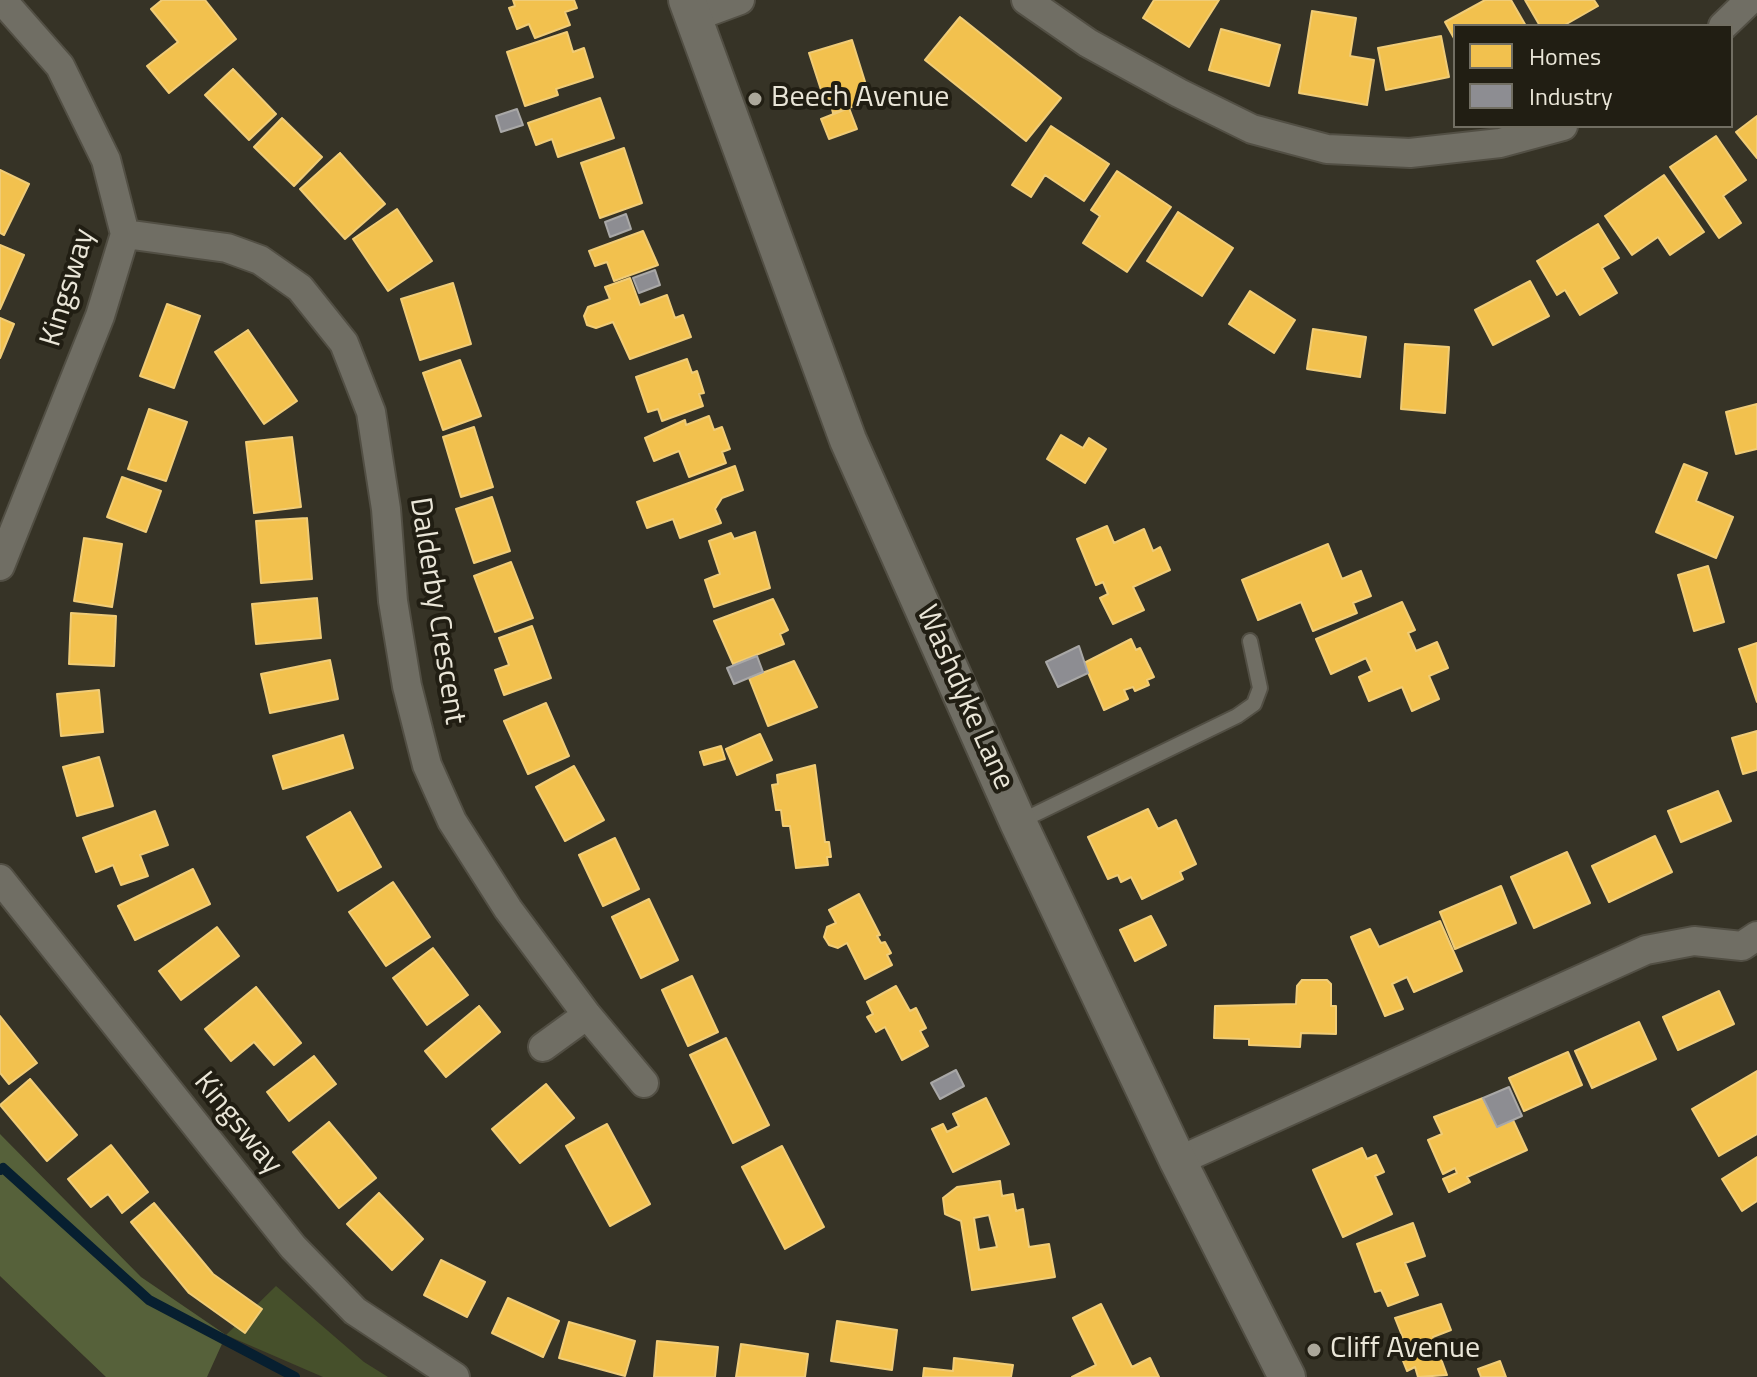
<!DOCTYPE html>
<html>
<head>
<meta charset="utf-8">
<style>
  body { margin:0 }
  #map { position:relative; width:1757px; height:1377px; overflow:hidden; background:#363326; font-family:"Titillium Web",sans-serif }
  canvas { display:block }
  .legend { position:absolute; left:1453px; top:24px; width:280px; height:104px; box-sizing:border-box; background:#211e13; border:2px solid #716e62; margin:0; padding:10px 14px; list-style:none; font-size:24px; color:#eae6d8 }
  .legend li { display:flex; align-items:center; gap:16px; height:40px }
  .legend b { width:40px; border:2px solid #716e62 }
</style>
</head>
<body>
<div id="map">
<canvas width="1757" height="1377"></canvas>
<ul class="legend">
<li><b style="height:22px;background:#f2c14e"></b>Homes</li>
<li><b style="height:22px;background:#8d8d92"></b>Industry</li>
</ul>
</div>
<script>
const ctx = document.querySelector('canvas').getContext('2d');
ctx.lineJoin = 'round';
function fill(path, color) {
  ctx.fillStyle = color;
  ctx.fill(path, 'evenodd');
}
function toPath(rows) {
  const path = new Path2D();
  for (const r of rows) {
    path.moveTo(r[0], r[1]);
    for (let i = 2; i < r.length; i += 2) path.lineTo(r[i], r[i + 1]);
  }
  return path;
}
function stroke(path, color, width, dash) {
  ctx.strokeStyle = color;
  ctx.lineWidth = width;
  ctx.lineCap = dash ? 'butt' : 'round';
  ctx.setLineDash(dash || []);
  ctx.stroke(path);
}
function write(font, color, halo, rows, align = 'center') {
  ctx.font = font + ' "Titillium Web",sans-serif';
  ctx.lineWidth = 8;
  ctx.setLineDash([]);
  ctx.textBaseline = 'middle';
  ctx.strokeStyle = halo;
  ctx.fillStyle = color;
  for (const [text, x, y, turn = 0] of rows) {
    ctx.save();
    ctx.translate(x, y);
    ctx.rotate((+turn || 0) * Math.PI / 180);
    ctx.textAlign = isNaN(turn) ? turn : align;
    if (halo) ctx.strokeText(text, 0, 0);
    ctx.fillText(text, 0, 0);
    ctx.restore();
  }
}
fill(toPath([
  [276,1286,364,1362,388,1377,323,1377,226,1335]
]), '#46502b');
fill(toPath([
  [0,1134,141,1277,226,1335,207,1377,106,1377,0,1276]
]), '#56613a');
const homes = toPath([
  [162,0,205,0,236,39,169,93,147,66,178,42,151,9,162,0],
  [513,0,574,0,577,8,565,12,570,25,535,38,529,24,517,29,509,8,515,6,513,0],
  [1154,0,1219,0,1189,47,1143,18,1154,0],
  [1485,0,1511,0,1526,26,1455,26,1455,40,1445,22,1485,0],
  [1525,0,1594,0,1598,6,1563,26,1540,26,1525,0],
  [1312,11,1356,18,1350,56,1374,60,1367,105,1299,93,1312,11],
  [960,17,1061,98,1026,141,925,60,960,17],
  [1221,29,1280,45,1269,86,1209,70,1221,29],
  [567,32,573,52,584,48,593,77,556,89,558,95,525,106,507,52,567,32],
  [1441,36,1449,77,1386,90,1378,48,1441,36],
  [852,40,867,88,860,90,864,103,833,113,829,98,824,99,809,53,852,40],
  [233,69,276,114,249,140,205,95,233,69],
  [600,98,614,138,558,157,552,139,536,145,528,123,600,98],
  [849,108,857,129,829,139,821,119,849,108],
  [1757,116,1757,158,1736,132,1757,116],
  [282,118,322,157,294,186,254,147,282,118],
  [1051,126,1109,164,1084,201,1045,175,1031,197,1012,185,1051,126],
  [1716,136,1746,180,1723,196,1741,223,1719,238,1670,167,1716,136],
  [624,148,642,203,600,218,581,163,624,148],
  [340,153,385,204,345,239,300,189,340,153],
  [0,170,29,184,4,235,0,233,0,170],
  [1117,171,1171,207,1127,272,1083,243,1100,216,1091,210,1117,171],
  [1664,175,1704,232,1670,255,1658,237,1632,255,1605,216,1664,175],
  [397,209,432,261,388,291,353,239,397,209],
  [1178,212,1233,248,1202,296,1147,261,1178,212],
  [1598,224,1619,258,1602,268,1617,293,1580,315,1565,290,1557,295,1537,261,1598,224],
  [643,231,658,265,614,281,607,262,595,266,589,251,643,231],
  [0,245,24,255,0,309,0,245],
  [630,278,640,305,667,295,675,318,683,315,691,337,630,359,613,322,596,328,587,325,584,316,588,307,610,299,605,287,630,278],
  [1530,281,1549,316,1493,345,1475,310,1530,281],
  [453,283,471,344,420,360,401,299,453,283],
  [1250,291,1295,320,1274,353,1229,324,1250,291],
  [167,304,200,316,174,388,140,376,167,304],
  [0,318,14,324,0,358,0,318],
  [1313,329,1366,337,1360,377,1307,369,1313,329],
  [248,330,297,401,264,424,215,352,248,330],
  [1405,344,1449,347,1445,413,1401,409,1405,344],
  [687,359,692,373,697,371,704,393,699,394,703,406,662,421,658,409,648,412,636,377,687,359],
  [460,360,481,416,443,430,423,373,460,360],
  [1757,404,1757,449,1736,454,1726,412,1757,404],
  [149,409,187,422,166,481,128,469,149,409],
  [709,416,714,430,722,427,730,449,722,452,726,463,689,477,679,451,654,461,645,438,685,420,686,425,709,416],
  [474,427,493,487,461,497,443,437,474,427],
  [1061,435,1083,448,1089,438,1106,449,1085,483,1047,459,1061,435],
  [292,437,301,507,254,513,246,442,292,437],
  [1684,464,1707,473,1696,501,1733,517,1716,558,1656,532,1684,464],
  [735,466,743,490,722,498,715,509,721,523,680,538,673,519,647,528,637,502,735,466],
  [122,477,161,491,146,532,107,517,122,477],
  [492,497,510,551,474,563,456,509,492,497],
  [307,518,312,579,261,583,256,521,307,518],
  [1107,526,1114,543,1144,529,1153,551,1160,547,1170,570,1133,587,1144,610,1113,624,1100,598,1108,594,1103,582,1096,585,1077,539,1107,526],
  [755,532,770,588,714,607,705,580,720,574,709,541,731,533,734,539,755,532],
  [84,538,122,544,112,607,74,601,84,538],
  [1328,544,1342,579,1361,571,1371,596,1353,603,1357,613,1313,631,1301,602,1258,620,1242,580,1328,544],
  [511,562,533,618,495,632,474,576,511,562],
  [1708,566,1724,622,1694,631,1678,575,1708,566],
  [317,598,321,638,256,644,252,604,317,598],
  [773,599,788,630,780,634,784,644,733,664,714,621,773,599],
  [1402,602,1415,630,1408,633,1416,651,1437,642,1448,668,1429,676,1439,699,1412,711,1402,687,1369,701,1359,677,1372,671,1366,658,1331,674,1316,639,1402,602],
  [71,613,116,616,114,666,69,664,71,613],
  [532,626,551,678,504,695,495,670,509,665,499,638,532,626],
  [1131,639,1136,650,1140,648,1154,677,1147,680,1149,685,1135,691,1133,687,1124,690,1128,699,1104,710,1084,663,1131,639],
  [1757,643,1757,702,1739,649,1757,643],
  [330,660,338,699,270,713,261,674,330,660],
  [794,661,817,707,768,726,749,678,794,661],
  [99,690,103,732,61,736,57,694,99,690],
  [546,703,569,756,528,774,504,721,546,703],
  [1757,731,1757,770,1743,774,1732,738,1757,731],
  [760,734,772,760,737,775,726,749,760,734],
  [343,735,353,768,283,789,273,756,343,735],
  [721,746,725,759,704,765,700,752,721,746],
  [99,757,113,806,77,816,63,767,99,757],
  [815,765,825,842,829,842,831,857,827,857,828,865,796,868,790,826,783,826,781,810,776,810,772,785,778,784,777,775,815,765],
  [574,766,604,820,565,841,536,787,574,766],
  [1718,791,1731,821,1681,842,1668,811,1718,791],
  [1148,809,1158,829,1176,820,1196,864,1180,872,1183,879,1142,899,1131,877,1121,882,1118,875,1108,879,1088,837,1148,809],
  [155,811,168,845,140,855,148,876,121,885,113,865,96,872,83,838,155,811],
  [350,812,381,867,338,891,307,837,350,812],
  [1655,836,1672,872,1609,902,1592,866,1655,836],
  [615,838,639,889,603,906,579,855,615,838],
  [1567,852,1590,903,1534,928,1511,877,1567,852],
  [193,869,210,904,135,940,118,906,193,869],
  [393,882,430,937,386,966,349,912,393,882],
  [1501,886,1516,923,1455,949,1440,912,1501,886],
  [859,894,880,935,877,936,881,943,885,942,891,953,887,955,892,965,865,979,847,943,838,948,829,945,824,937,827,927,836,923,829,910,859,894],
  [649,899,678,960,641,978,612,917,649,899],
  [1151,916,1166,945,1135,961,1120,930,1151,916],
  [1440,921,1462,971,1414,992,1407,977,1392,984,1403,1009,1385,1016,1351,937,1370,929,1379,947,1440,921],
  [217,927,239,956,181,1000,159,971,217,927],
  [433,948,468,995,427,1025,393,978,433,948],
  [692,976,718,1032,688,1046,662,990,692,976],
  [1302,980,1327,980,1331,984,1331,1006,1336,1006,1336,1034,1301,1033,1300,1047,1249,1045,1249,1039,1214,1038,1215,1006,1296,1004,1297,986,1302,980],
  [896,986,910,1011,916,1008,926,1028,920,1031,928,1046,902,1060,885,1027,876,1032,867,1017,873,1014,867,1002,896,986],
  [256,987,301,1043,274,1065,254,1042,231,1061,205,1029,256,987],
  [1719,991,1734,1024,1678,1050,1663,1017,1719,991],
  [479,1006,500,1032,446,1077,425,1051,479,1006],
  [0,1016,37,1063,9,1084,0,1073,0,1016],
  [1639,1022,1656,1059,1592,1088,1575,1051,1639,1022],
  [726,1038,769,1125,733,1143,690,1055,726,1038],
  [1568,1052,1582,1085,1524,1111,1509,1078,1568,1052],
  [314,1056,336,1084,289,1121,267,1092,314,1056],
  [1757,1071,1757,1134,1719,1156,1692,1109,1757,1071],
  [30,1079,77,1135,47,1161,0,1105,30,1079],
  [546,1084,574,1118,520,1163,492,1129,546,1084],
  [986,1098,1009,1144,953,1172,932,1129,943,1124,947,1132,959,1126,953,1114,986,1098],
  [1483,1098,1497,1127,1513,1120,1527,1150,1467,1177,1470,1182,1449,1192,1443,1179,1457,1173,1455,1168,1443,1174,1428,1140,1442,1134,1434,1117,1483,1098],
  [329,1122,376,1178,339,1208,293,1152,329,1122],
  [607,1124,650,1204,610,1226,566,1146,607,1124],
  [111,1145,148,1192,122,1213,108,1194,91,1207,68,1179,111,1145],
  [782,1146,824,1227,785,1249,742,1167,782,1146],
  [1362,1148,1367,1159,1376,1155,1384,1172,1375,1176,1392,1214,1343,1237,1313,1170,1362,1148],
  [1757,1157,1757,1201,1742,1211,1722,1179,1757,1157],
  [1000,1181,1002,1196,1013,1194,1016,1211,1023,1209,1029,1247,1049,1244,1055,1277,972,1290,961,1221,945,1214,943,1198,957,1187,1000,1181],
  [989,1215,997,1247,979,1250,974,1218,989,1215],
  [379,1193,423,1239,392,1270,347,1224,379,1193],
  [154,1203,213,1274,262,1309,245,1333,189,1293,131,1222,154,1203],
  [1413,1223,1425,1256,1405,1263,1418,1295,1388,1306,1381,1290,1375,1292,1357,1244,1413,1223],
  [441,1260,485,1282,467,1317,424,1295,441,1260],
  [508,1298,559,1321,543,1357,492,1333,508,1298],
  [1101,1304,1132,1367,1150,1358,1159,1377,1072,1377,1096,1365,1073,1318,1101,1304],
  [1441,1304,1451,1330,1433,1337,1447,1375,1418,1377,1415,1367,1407,1371,1397,1346,1405,1343,1395,1318,1441,1304],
  [837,1321,897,1330,892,1370,831,1361,837,1321],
  [569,1322,635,1341,625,1376,559,1358,569,1322],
  [657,1341,718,1347,715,1377,654,1377,657,1341],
  [741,1344,808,1354,805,1377,736,1377,741,1344],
  [954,1358,1013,1365,1011,1377,923,1377,924,1368,953,1371,954,1358],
  [1500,1361,1506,1377,1481,1377,1478,1369,1500,1361]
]);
fill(homes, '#f2c14e');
stroke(homes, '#f0cc77', 2);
const industry = toPath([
  [517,109,523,125,501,132,496,116,517,109],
  [626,214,631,229,610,237,605,222,626,214],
  [655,270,660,285,639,293,633,278,655,270],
  [1079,646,1088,673,1058,687,1046,662,1079,646],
  [757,656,763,672,734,684,727,668,757,656],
  [956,1070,964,1086,940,1099,931,1083,956,1070],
  [1509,1087,1522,1116,1497,1127,1483,1098,1509,1087]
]);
fill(industry, '#8d8d92');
stroke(industry, '#a9a8a7', 2);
stroke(toPath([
  [0,1170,3,1168,149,1300,295,1377]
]), '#071f30', 10);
const service = toPath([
  [1019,822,1237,716,1254,704,1260,688,1250,641]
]);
const minor = toPath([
  [1026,0,1088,43,1179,93,1252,129,1327,149,1410,153,1500,143,1563,126],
  [694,17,740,0],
  [1723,26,1750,0],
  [125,234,227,248,260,260,300,288,344,343,371,412,386,509,393,601,407,686,427,765,452,821,508,909,587,1015,644,1083],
  [0,566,100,316,125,234,106,160,60,66,2,0],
  [0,879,293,1247,355,1311,455,1377],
  [543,1047,587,1015],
  [1178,1161,1646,950,1694,941,1742,946,1757,936]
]);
const tertiary = toPath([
  [687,0,848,440,1018,822,1178,1161,1287,1377]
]);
stroke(service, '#524f44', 18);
stroke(minor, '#524f44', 32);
stroke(tertiary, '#524f44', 40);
stroke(service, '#706e64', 14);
stroke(minor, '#706e64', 28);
stroke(tertiary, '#706e64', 36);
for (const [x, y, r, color] of [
  [755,99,8,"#aba79a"],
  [1314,1350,8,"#aba79a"]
]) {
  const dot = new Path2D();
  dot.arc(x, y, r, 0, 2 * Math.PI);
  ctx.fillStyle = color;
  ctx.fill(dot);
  stroke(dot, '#211e13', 3);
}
write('30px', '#eae6d8', '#211e13', [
  ["Beech Avenue",771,99],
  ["Cliff Avenue",1330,1350]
], 'left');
write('30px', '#eae6d8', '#211e13', [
  ["Kingsway",69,288,-73],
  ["Dalderby Crescent",436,611,81],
  ["Washdyke Lane",964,698,66],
  ["Kingsway",237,1124,51]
]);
</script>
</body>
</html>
